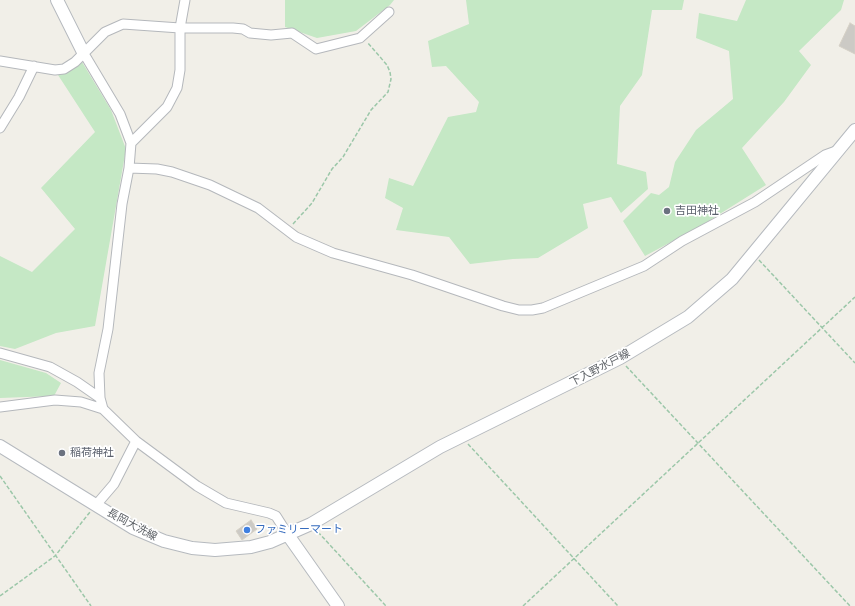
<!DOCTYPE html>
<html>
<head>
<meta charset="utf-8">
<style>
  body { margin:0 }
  canvas { display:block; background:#f1efe8 }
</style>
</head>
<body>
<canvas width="855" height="606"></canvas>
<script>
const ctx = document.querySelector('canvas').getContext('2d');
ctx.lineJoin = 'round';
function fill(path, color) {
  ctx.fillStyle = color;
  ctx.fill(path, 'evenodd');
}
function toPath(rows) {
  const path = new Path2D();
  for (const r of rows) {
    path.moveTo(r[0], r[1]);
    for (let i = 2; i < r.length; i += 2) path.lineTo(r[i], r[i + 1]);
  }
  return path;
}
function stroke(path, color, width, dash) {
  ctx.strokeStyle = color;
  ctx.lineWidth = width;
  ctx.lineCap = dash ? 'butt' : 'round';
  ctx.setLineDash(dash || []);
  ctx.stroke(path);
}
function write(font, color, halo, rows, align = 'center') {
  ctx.font = font + ' "Open Sans","Noto Sans JP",sans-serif';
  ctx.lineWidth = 3.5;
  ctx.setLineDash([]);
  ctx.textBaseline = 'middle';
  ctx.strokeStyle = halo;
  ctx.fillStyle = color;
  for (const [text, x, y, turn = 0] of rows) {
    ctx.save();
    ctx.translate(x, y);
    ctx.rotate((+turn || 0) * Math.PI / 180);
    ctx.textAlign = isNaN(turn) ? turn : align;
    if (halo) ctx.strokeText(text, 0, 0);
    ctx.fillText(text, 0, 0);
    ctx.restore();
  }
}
fill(toPath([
  [285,0,394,0,390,5,356,31,317,38,285,27],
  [466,0,684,0,682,10,652,10,642,75,620,106,617,164,646,172,648,189,621,213,611,197,583,204,588,228,538,258,513,259,470,264,449,237,396,230,403,208,385,198,389,178,413,186,448,117,476,112,479,102,446,66,432,67,428,41,469,24],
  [746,0,844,0,841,10,799,51,811,65,784,102,742,148,766,185,699,227,645,256,623,221,651,193,659,195,669,187,675,162,696,130,733,99,729,51,696,38,699,13,737,21],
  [82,62,111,110,126,149,95,326,56,333,15,349,0,346,0,256,32,272,75,229,41,188,95,132,58,75],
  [0,360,46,373,61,383,54,396,0,398]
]), '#c5e8c5');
const building = toPath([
  [850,23,855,26,855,54,839,46,850,23],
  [251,520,257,529,242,540,236,531,251,520]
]);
fill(building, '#cccac5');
stroke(building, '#d6d1c6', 1);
const street = toPath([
  [83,52,120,114,131,143,129,168,122,204,108,329,99,373,100,398,103,409,136,441,197,486,226,503,269,513,276,516,288,535],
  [0,61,55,70,64,69,75,62,105,32,123,24,180,28,233,28,243,29,250,33,271,35,292,33,316,49,360,38,389,12],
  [0,128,19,97,34,66],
  [131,143,167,107,177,88,180,70,180,28,185,0],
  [129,168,157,169,172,172,210,185,258,208,296,237,333,253,412,275,503,306,519,310,532,310,543,308,644,266,682,241,755,202,825,155,836,151],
  [0,353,50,367,77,382,100,398],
  [0,407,55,400,81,402,103,409],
  [96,505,114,484,136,441]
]);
const secondary = toPath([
  [57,0,83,52],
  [0,446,133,528,164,541,192,548,215,550,251,547,270,542,311,524,440,447,620,358,688,317,732,279,855,130],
  [288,535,338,606]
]);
stroke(street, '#b5b8bc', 11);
stroke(secondary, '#b6babf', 14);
stroke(toPath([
  [293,224,312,203,332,169,343,157,371,110,388,92,391,79,390,72,387,65,367,42],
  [759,260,855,363],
  [626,366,850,606],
  [468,444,618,606],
  [0,476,91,606],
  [318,532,386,606],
  [0,596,55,556,90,512],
  [523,606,855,297]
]), '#9cc7a9', 1.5, [4, 2]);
stroke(street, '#fff', 9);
stroke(secondary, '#fff', 12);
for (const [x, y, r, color] of [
  [667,211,4,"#6b7280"],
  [62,453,4,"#6b7280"],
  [247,530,4,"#3f7fe0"]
]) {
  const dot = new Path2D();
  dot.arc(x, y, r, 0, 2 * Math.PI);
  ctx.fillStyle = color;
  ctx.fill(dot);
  stroke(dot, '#fff', 1.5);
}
write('11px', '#5b616d', '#fff', [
  ["吉田神社",675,211],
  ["稲荷神社",70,453]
], 'left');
write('11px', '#5f6368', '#fff', [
  ["下入野水戸線",600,368,-28],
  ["長岡大洗線",132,525,28]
]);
write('11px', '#366cbe', '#fff', [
  ["ファミリーマート",255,530]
], 'left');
</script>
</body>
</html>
